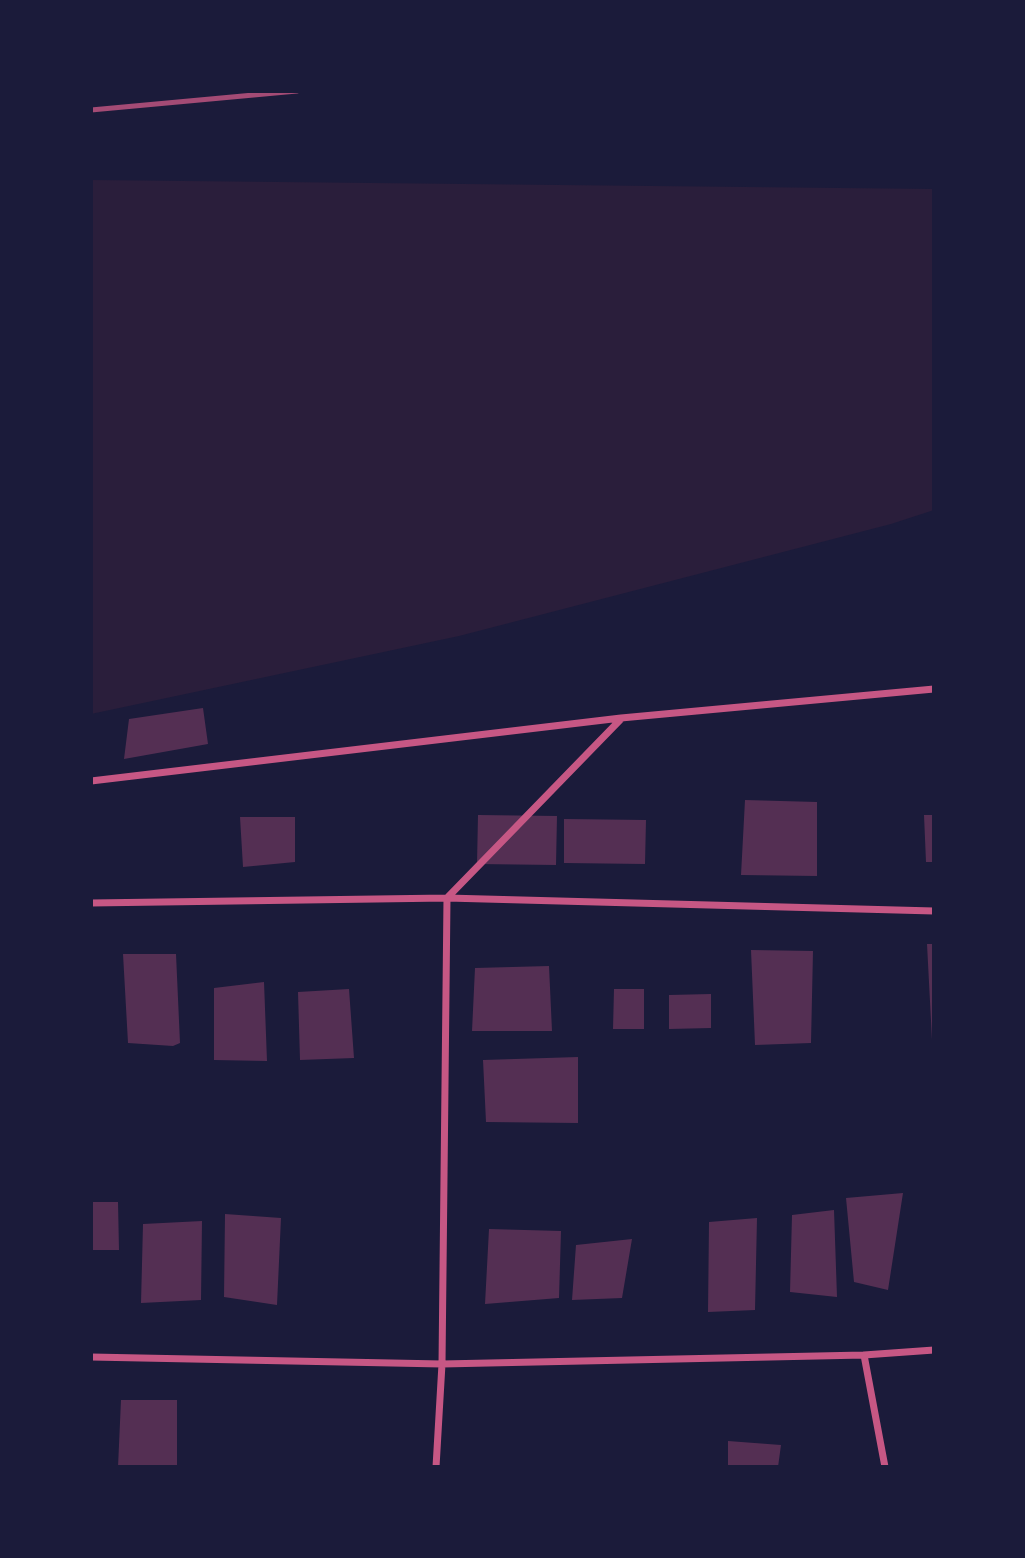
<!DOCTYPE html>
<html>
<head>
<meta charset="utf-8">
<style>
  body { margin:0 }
  #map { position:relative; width:1025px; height:1558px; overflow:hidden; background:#1b1b3a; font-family:"PT Sans Narrow",sans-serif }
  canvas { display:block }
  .frame { position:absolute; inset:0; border:93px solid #1b1b3a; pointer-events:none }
</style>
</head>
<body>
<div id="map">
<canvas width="1025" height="1558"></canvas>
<div class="frame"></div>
</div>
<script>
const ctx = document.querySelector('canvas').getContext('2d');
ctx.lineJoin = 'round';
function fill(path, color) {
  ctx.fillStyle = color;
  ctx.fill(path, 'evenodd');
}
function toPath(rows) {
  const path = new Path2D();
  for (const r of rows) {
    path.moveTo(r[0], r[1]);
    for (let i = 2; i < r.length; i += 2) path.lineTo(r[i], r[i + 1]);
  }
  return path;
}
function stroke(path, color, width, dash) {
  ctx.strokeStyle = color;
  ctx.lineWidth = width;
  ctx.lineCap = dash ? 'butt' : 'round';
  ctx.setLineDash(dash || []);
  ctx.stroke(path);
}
fill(toPath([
  [91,180,934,189,934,510,891,524,459,636,91,714]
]), '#2a1e3b');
fill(toPath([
  [203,708,208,744,124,759,129,719],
  [745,800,817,802,817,876,741,875],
  [478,815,557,816,556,865,477,864],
  [924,815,934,815,934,862,926,862],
  [240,817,295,817,295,862,243,867],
  [564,819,646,820,645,864,564,863],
  [927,944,934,944,934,1040,932,1040],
  [751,950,813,951,811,1043,755,1045],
  [123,954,176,954,180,1043,173,1046,128,1043],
  [549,966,552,1031,472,1031,475,968],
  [264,982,267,1061,214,1060,214,988],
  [349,989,354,1058,300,1060,298,992],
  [614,989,644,989,644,1029,613,1029],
  [711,994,711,1028,669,1029,669,995],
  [578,1057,578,1123,486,1122,483,1060],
  [903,1193,888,1290,854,1282,846,1198],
  [91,1202,118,1202,119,1250,91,1250],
  [834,1210,837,1297,790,1292,792,1215],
  [225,1214,281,1218,277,1305,224,1297],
  [757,1218,755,1310,708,1312,709,1222],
  [202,1221,201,1300,141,1303,143,1224],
  [489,1229,561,1231,559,1298,485,1304],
  [632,1239,622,1298,572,1300,576,1245],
  [121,1400,177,1400,177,1467,118,1467],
  [728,1441,781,1445,778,1467,728,1467]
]), '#542f53');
stroke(toPath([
  [91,781,621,718,934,689],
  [91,903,447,898,934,911],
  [864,1355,885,1467],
  [91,1357,442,1364,864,1355,934,1350],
  [436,1467,442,1364,447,898,621,719]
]), '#c65784', 7);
stroke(toPath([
  [91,110,297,91]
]), '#a44b75', 5);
</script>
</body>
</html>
